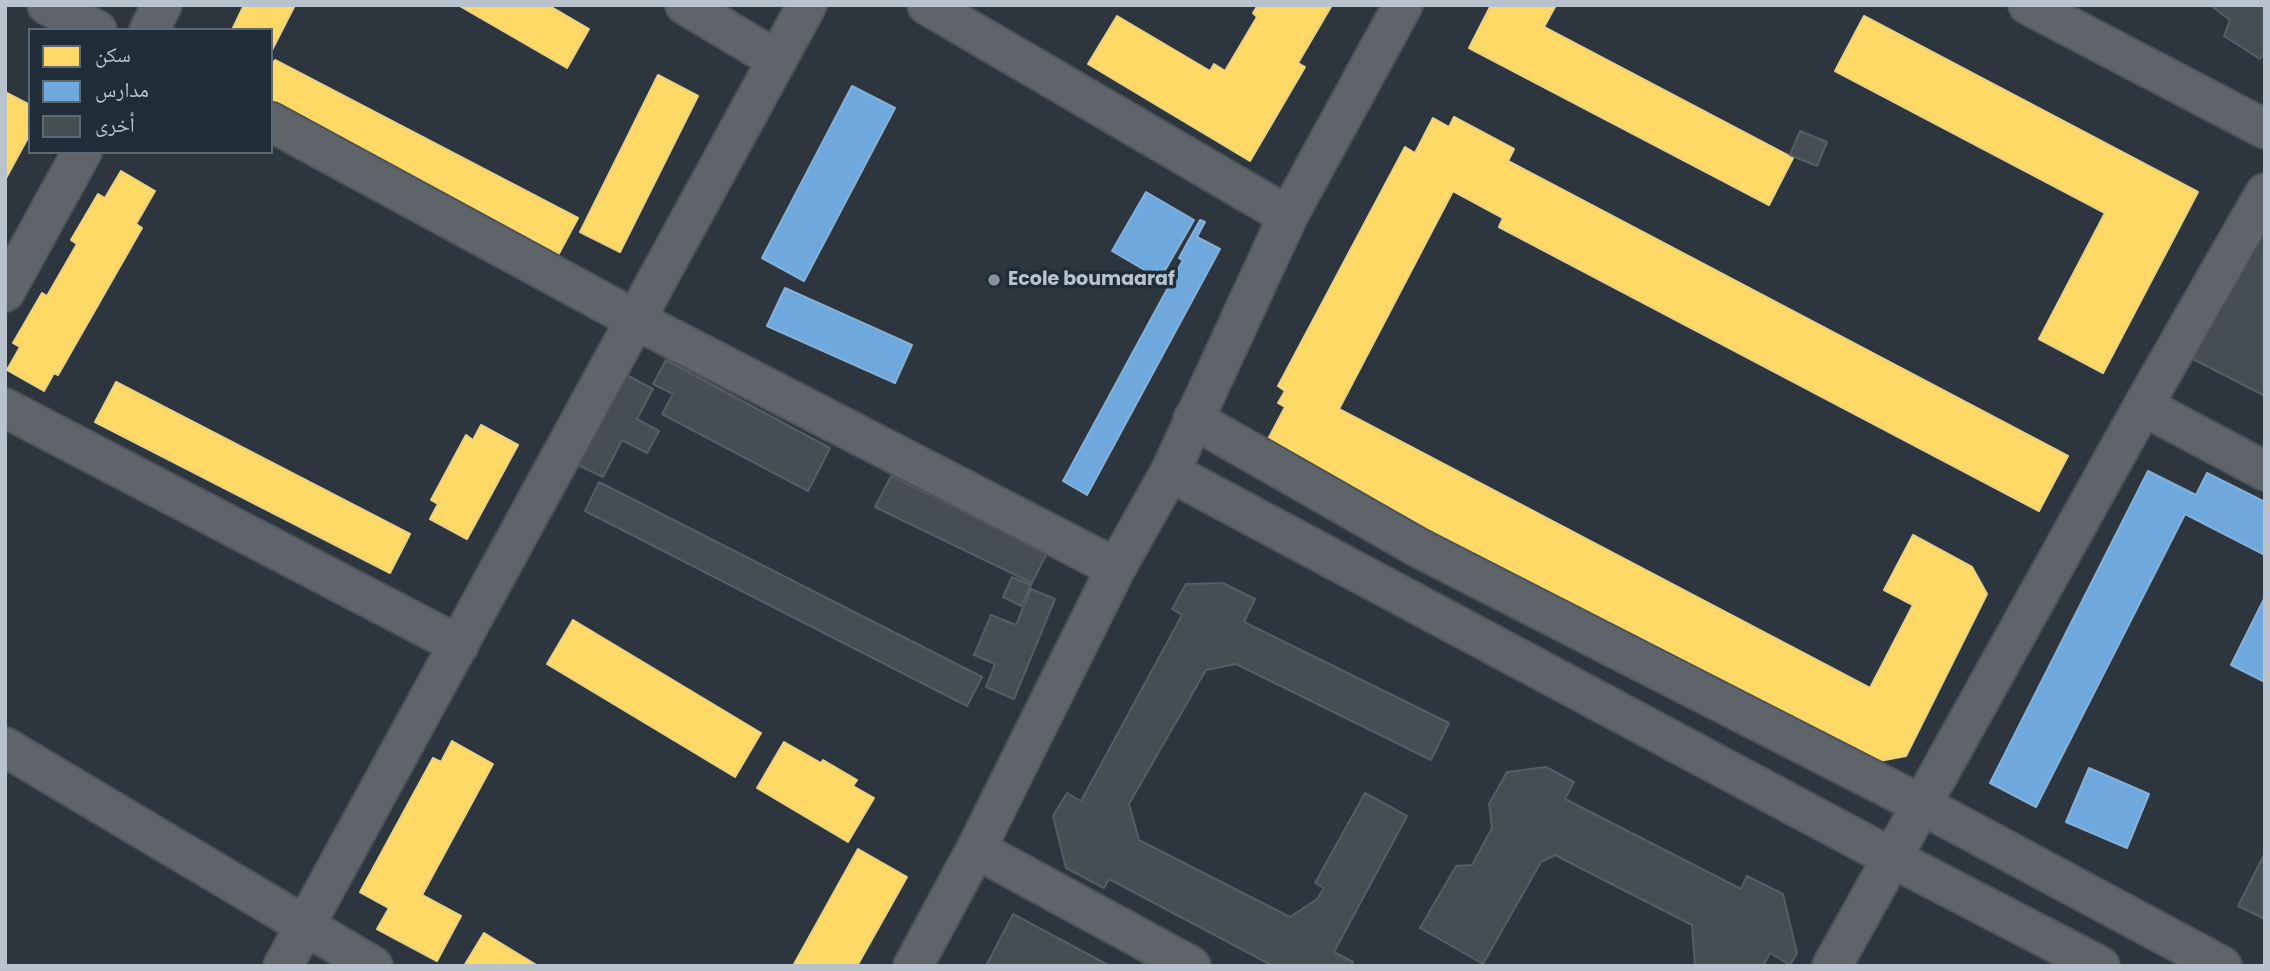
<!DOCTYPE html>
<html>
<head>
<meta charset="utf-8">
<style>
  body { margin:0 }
  #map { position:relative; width:2270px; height:971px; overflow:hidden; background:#2d363e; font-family:Poppins,"Noto Naskh Arabic",sans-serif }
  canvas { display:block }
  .frame { position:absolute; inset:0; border:7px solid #b9c3cd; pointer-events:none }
  .legend { position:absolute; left:28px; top:28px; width:245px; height:126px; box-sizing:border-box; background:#202d39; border:2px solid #5d6974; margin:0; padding:9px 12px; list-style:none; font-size:21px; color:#b9c3cd }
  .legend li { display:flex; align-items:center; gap:14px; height:35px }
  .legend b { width:35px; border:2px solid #5d6974 }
</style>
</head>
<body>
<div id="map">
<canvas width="2270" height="971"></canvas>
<div class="frame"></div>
<ul class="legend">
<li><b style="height:19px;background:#ffd966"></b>سكن</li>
<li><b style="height:19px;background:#6fa8dc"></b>مدارس</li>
<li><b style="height:19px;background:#464d53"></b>أخرى</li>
</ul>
</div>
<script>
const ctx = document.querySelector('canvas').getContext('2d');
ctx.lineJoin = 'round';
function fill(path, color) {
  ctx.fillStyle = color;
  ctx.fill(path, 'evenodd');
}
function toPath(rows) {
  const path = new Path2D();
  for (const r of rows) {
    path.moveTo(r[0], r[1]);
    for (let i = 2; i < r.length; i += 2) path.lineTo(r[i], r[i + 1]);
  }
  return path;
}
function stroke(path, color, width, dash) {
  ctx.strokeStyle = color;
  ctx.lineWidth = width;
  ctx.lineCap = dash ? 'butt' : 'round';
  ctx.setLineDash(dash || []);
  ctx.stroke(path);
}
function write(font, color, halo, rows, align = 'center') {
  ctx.font = font + ' Poppins,sans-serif';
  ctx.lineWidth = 7;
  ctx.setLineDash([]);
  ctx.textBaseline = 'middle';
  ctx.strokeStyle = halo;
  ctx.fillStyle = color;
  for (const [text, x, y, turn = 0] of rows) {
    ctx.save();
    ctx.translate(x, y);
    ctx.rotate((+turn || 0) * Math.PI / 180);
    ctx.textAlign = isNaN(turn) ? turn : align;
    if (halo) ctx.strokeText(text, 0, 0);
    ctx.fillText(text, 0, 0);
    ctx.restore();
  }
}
const homes = toPath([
  [244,5,295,5,271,52,271,30,232,30,244,5],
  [458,5,548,5,589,29,567,68,458,5],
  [1258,5,1332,5,1298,63,1305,67,1250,161,1088,64,1117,16,1210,71,1214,64,1225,71,1257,17,1253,13,1258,5],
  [1491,5,1556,5,1544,27,1793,158,1769,205,1469,48,1491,5],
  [1864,16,2198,192,2103,373,2039,339,2105,213,1835,71,1864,16],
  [275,60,578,218,556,259,271,110,271,66,275,60],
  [658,75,698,96,620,252,580,232,658,75],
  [5,92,30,105,30,134,5,180,5,92],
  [1454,117,1514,149,1508,161,2068,456,2039,511,1499,227,1503,218,1453,191,1339,409,1870,688,1913,605,1884,590,1913,535,1972,567,1987,594,1906,756,1858,765,1265,445,1285,407,1278,403,1285,391,1278,386,1405,147,1415,153,1433,118,1449,127,1454,117],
  [121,171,155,191,136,224,142,228,58,375,54,373,44,391,7,370,20,347,13,343,42,293,47,296,77,244,71,240,98,194,105,198,121,171],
  [116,382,410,534,390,573,95,422,116,382],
  [481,425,518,445,467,539,430,519,438,504,431,500,466,435,473,440,481,425],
  [573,620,761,733,735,777,547,664,573,620],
  [452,741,493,764,422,895,461,916,437,961,377,929,389,908,360,892,433,758,441,762,452,741],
  [784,742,821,763,823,760,857,780,853,786,874,798,848,842,757,788,784,742],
  [858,849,907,877,857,966,793,966,858,849],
  [484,933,538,966,464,966,484,933]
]);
fill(homes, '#ffd966');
stroke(homes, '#ead285', 2);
const schools = toPath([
  [852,86,895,108,804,281,762,258,852,86],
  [1146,192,1194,220,1160,279,1112,251,1146,192],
  [1200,220,1205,222,1197,237,1220,249,1087,495,1063,481,1183,260,1179,258,1200,220],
  [785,288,912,345,895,383,767,326,785,288],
  [2148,471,2196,495,2207,473,2265,502,2265,555,2185,514,2036,807,1990,783,2148,471],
  [2265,597,2265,682,2231,665,2265,597],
  [2089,768,2149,794,2127,848,2066,822,2089,768]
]);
fill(schools, '#6fa8dc');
stroke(schools, '#85b0d8', 2);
const building = toPath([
  [2210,5,2265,5,2265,52,2260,59,2224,36,2230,20,2210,5],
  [1800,131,1827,142,1817,166,1790,155,1800,131],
  [2265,201,2265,396,2185,355,2265,201],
  [666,360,830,448,808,491,662,414,673,394,653,384,666,360],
  [623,373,653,389,637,419,659,431,647,453,622,440,603,477,576,464,623,373],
  [891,476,1047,553,1032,583,875,507,891,476],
  [599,482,982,677,967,706,585,511,599,482],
  [1012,577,1031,585,1021,606,1003,597,1012,577],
  [1223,583,1255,599,1244,622,1449,723,1431,760,1236,664,1206,670,1129,804,1139,840,1290,917,1317,899,1324,888,1315,883,1365,793,1407,816,1334,952,1353,962,1351,966,1273,966,1109,879,1104,888,1066,868,1053,816,1067,793,1081,801,1182,615,1172,609,1186,584,1223,583],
  [1031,589,1055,599,1014,699,986,687,995,664,974,655,991,615,1016,625,1031,589],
  [1546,767,1574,782,1565,799,1741,889,1747,876,1783,894,1797,953,1790,965,1770,953,1763,966,1695,966,1692,925,1555,855,1541,862,1483,964,1420,928,1456,866,1472,865,1492,828,1489,804,1507,772,1546,767],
  [2265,853,2265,919,2238,906,2265,853],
  [1013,914,1110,966,986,966,1013,914]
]);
fill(building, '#464d53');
stroke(building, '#565e65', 2);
const street = toPath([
  [47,5,97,30],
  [685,5,777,60],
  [927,5,1288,216],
  [2028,5,2265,129],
  [149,30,162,5],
  [271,122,636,320,1116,568],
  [5,292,82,152],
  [2143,406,2265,471],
  [5,408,459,645],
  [1193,419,1419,548,1922,805,2222,966],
  [1170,472,1892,858,2100,966],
  [5,747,373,966],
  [976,849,1191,966],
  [283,966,807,5],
  [913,966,976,849,1116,568,1170,472,1288,216,1403,5],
  [1832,966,2143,406,2265,193]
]);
stroke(street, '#4c5258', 42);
stroke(street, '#5f646b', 38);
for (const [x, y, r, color] of [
  [994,280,7,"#88929b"]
]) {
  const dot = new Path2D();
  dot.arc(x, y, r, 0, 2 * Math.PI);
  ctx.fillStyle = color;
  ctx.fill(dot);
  stroke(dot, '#202d39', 2.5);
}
write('bold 19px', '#b9c3cd', '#202d39', [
  ["Ecole boumaaraf",1008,280]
], 'left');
</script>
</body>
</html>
